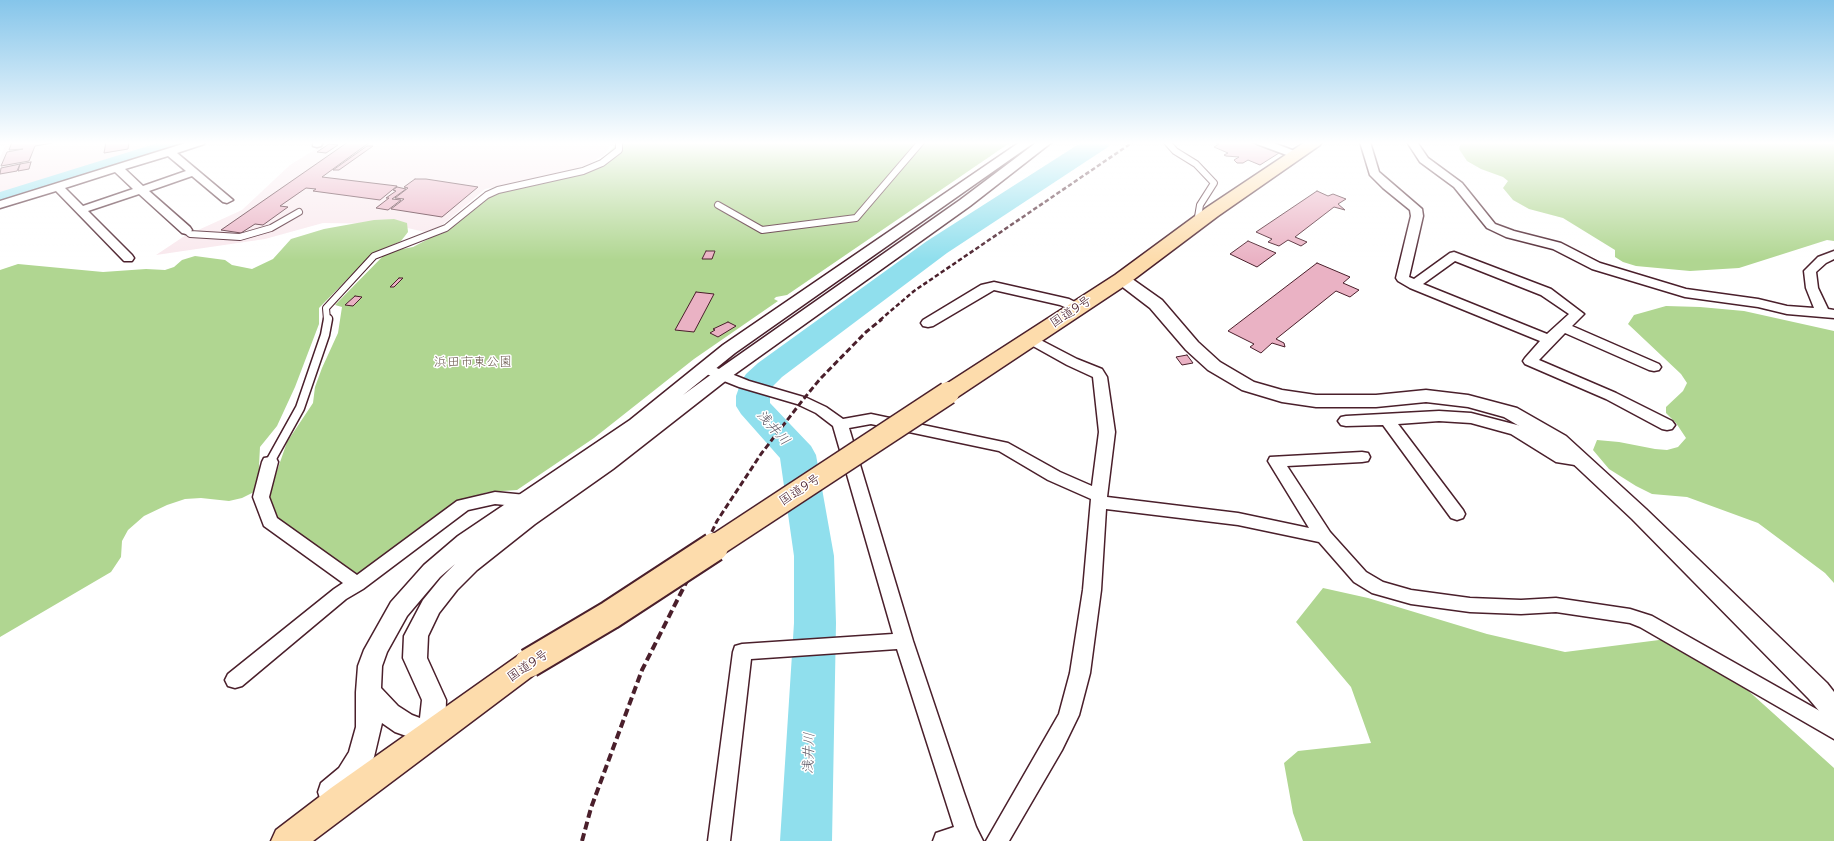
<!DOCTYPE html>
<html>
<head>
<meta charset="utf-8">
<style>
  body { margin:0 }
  canvas { display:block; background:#fff }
</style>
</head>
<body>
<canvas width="1834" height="841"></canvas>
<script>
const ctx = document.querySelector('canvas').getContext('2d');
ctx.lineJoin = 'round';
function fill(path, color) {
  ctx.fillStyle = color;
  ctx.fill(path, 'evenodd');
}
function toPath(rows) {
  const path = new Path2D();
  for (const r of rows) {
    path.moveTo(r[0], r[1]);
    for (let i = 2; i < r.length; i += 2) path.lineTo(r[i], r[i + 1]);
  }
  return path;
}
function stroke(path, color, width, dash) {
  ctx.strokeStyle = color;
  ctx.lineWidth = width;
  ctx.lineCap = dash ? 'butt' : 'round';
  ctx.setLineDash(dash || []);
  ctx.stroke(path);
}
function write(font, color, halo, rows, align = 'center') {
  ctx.font = font + ' Delius,"Klee One",sans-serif';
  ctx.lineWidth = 3;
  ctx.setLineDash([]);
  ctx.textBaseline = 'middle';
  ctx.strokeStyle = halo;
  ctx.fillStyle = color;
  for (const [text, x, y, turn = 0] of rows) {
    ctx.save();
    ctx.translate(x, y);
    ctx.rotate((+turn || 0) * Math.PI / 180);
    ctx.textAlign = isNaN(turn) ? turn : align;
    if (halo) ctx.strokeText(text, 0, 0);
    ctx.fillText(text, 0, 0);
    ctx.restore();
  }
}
fill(toPath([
  [7,142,145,142,144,152,0,197,0,157],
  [327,142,610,142,610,146,604,155,589,164,565,173,485,189,441,226,425,232,390,224,323,223,265,239,156,255,183,237,242,210,290,165]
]), '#f9e8ed');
fill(toPath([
  [616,142,1011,142,787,295,776,297,774,299,778,301,694,359,594,438,517,490,488,492,461,500,427,522,359,575,276,517,268,497,287,442,313,403,315,387,322,368,338,333,342,307,335,305,387,252,413,247,440,233,490,190,568,174,599,162,614,147],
  [1461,142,1834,142,1834,241,1827,240,1739,268,1690,271,1636,266,1623,262,1615,257,1615,250,1563,218,1529,209,1513,200,1503,188,1508,181,1503,177,1481,169,1467,161,1459,149],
  [394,219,407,223,408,232,401,241,370,256,319,308,319,324,295,387,277,426,260,447,259,465,262,480,254,492,242,498,229,501,201,498,185,499,167,505,144,516,128,530,122,541,121,557,111,572,0,637,0,270,18,264,103,272,146,269,165,270,174,267,182,260,195,256,225,260,232,265,252,269,273,259,291,239,324,229,374,220],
  [1666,306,1700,307,1744,311,1834,331,1834,583,1825,573,1758,523,1687,497,1652,494,1636,486,1609,469,1593,450,1597,440,1619,442,1655,449,1667,450,1678,447,1686,438,1676,423,1666,413,1666,407,1683,391,1687,383,1681,374,1628,324,1634,315],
  [1323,588,1368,598,1487,634,1565,652,1667,639,1733,677,1834,768,1834,841,1303,841,1293,813,1284,763,1298,751,1371,743,1351,687,1296,622]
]), '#b0d691');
fill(toPath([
  [161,142,198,142,195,147,0,209,0,192,161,142],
  [1082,142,1111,142,1108,147,947,253,782,377,773,386,770,396,770,403,811,446,816,455,834,556,836,623,832,841,780,841,794,623,794,556,780,458,741,414,736,406,736,396,741,382,746,374,758,363,927,241,1082,142]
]), '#90dfed');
const building = toPath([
  [12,142,58,142,35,146,29,161,1,166,7,152,23,149,9,150,12,142],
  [106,142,129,142,128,149,104,153,106,142],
  [348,142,370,142,322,177,397,186,380,200,313,191,316,189,306,188,280,206,288,207,263,225,255,224,241,233,221,230,348,142],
  [1213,142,1250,142,1279,153,1260,165,1248,160,1243,163,1237,163,1234,160,1239,157,1226,156,1224,155,1228,153,1214,147,1219,144,1213,142],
  [329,144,338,145,326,153,317,152,329,144],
  [367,146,373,146,339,170,333,170,367,146],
  [31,162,29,169,18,171,20,164,31,162],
  [20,164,17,171,0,174,1,168,20,164],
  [415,179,426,179,478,187,442,217,391,209,404,199,395,198,408,188,404,187,415,179],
  [397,187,406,189,392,199,401,200,388,210,376,208,389,198,386,198,396,191,393,190,397,187],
  [1317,191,1328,196,1333,194,1346,199,1338,204,1345,210,1334,207,1295,237,1307,242,1301,246,1288,240,1279,246,1268,242,1272,239,1256,232,1317,191],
  [1248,241,1276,253,1257,267,1230,254,1248,241],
  [706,251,715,251,712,259,702,259,706,251],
  [1317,263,1350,277,1343,283,1359,290,1350,297,1336,291,1276,339,1284,343,1285,347,1272,343,1261,353,1250,347,1254,344,1228,331,1317,263],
  [399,278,403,278,394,287,390,287,399,278],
  [696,292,714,294,694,332,675,330,696,292],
  [355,296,362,297,353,306,345,305,355,296],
  [728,322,736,326,718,337,710,333,715,330,713,329,728,322],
  [1187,355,1193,363,1182,365,1176,357,1187,355]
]);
fill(building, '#eab2c4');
stroke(building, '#4a1f2b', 1);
const serviceFar1 = toPath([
  [1167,142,1175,151,1196,164,1214,183,1200,205,1197,223],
  [718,205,762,230,856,218,921,142],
  [186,230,190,234,240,237,271,228,299,212],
  [327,320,326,308,374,256,446,228,487,195,498,190,583,171,602,163,619,150,619,142]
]);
const service = toPath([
  [270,462,300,408,325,335,328,319]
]);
const minor = toPath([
  [189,142,205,142,204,144,177,153,233,200,227,203,223,202,192,176,149,191,190,227,192,230,190,233,186,234,182,233,139,194,88,211,132,255,134,258,132,261,124,261,56,191,0,208,0,201,189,142],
  [168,156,186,171,143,186,125,169,168,156],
  [115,172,133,189,83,206,65,188,115,172],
  [313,142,323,142,321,146,317,147,313,146,313,142],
  [1256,142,1271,142,1300,153,1301,155,1296,158,1292,157,1257,144,1256,142],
  [1360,142,1370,142,1379,172,1422,209,1423,216,1409,277,1414,279,1450,253,1454,252,1551,289,1584,314,1572,326,1659,364,1661,367,1659,370,1654,371,1649,370,1565,333,1539,360,1616,393,1672,421,1675,425,1672,429,1667,430,1662,429,1606,399,1525,364,1523,361,1525,358,1540,341,1410,288,1398,281,1396,278,1411,216,1410,210,1383,188,1370,175,1360,142],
  [1455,261,1541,295,1569,314,1547,334,1423,284,1455,261],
  [1407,142,1417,142,1428,158,1462,183,1495,224,1514,231,1561,243,1600,263,1686,289,1758,299,1787,306,1814,308,1806,288,1804,271,1818,257,1834,251,1834,259,1826,263,1816,272,1818,288,1828,309,1834,310,1834,318,1787,314,1758,307,1685,297,1592,269,1553,249,1506,237,1487,228,1454,187,1420,162,1407,142],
  [994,282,1069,299,1081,305,1083,308,1081,311,1076,312,1060,305,994,290,933,326,928,327,923,326,921,323,923,320,981,285,994,282],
  [1029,334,1077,359,1102,369,1107,377,1115,432,1107,497,1238,513,1309,528,1268,461,1270,457,1362,452,1368,453,1370,457,1368,461,1362,462,1287,466,1330,532,1366,572,1383,582,1411,590,1470,598,1521,600,1556,598,1630,609,1652,616,1834,719,1834,739,1640,627,1630,623,1556,612,1521,614,1470,612,1411,604,1372,593,1354,582,1319,542,1238,525,1106,509,1101,590,1090,673,1079,715,1062,750,1009,841,986,841,1059,714,1070,673,1083,590,1091,499,1048,480,999,451,871,424,849,428,913,641,964,793,976,827,983,841,933,841,936,833,954,827,897,649,751,659,730,841,708,841,733,652,735,646,742,644,893,634,833,426,816,413,797,404,739,387,699,371,697,368,699,365,704,364,709,365,749,381,807,398,826,407,843,419,871,414,1008,443,1060,472,1092,486,1099,432,1093,377,1067,365,1024,341,1022,338,1024,335,1029,334],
  [1439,411,1471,413,1521,426,1566,453,1587,457,1589,461,1587,465,1581,466,1556,462,1511,434,1471,423,1439,421,1398,424,1463,510,1465,514,1463,518,1457,520,1451,518,1383,425,1346,426,1341,425,1338,421,1341,417,1346,416,1439,411],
  [270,457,276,458,278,462,269,497,277,518,357,575,457,501,495,492,526,495,532,497,534,501,532,505,526,507,495,504,468,510,363,589,346,599,242,686,235,688,228,686,225,680,228,674,334,589,343,583,264,526,253,497,262,462,264,458,270,457]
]);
const tertiary = toPath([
  [1020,142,1035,142,735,353,683,395,716,371,960,200,1037,142,1052,142,970,206,728,379,613,469,535,524,477,570,457,590,439,613,428,636,427,658,446,700,445,733,441,741,432,745,395,732,382,723,374,757,357,786,341,801,331,805,321,801,318,792,321,783,339,768,349,752,356,727,356,692,358,666,364,650,391,602,424,565,458,536,630,420,723,345,1020,142],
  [455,564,441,578,423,600,404,636,403,658,422,700,420,718,412,715,398,706,381,688,382,666,387,652,407,616,440,577,455,564],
  [1122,274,1128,276,1162,300,1198,342,1220,362,1254,382,1282,390,1316,395,1376,395,1426,390,1468,395,1517,408,1566,436,1646,509,1827,683,1834,692,1834,721,1825,718,1809,699,1632,519,1568,459,1536,436,1504,417,1468,407,1426,402,1376,407,1316,407,1282,402,1242,390,1208,370,1186,350,1150,308,1116,282,1114,279,1116,276,1122,274]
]);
const trunk = toPath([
  [1305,142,1322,142,1320,145,1218,216,1129,283,956,398,948,400,940,398,937,393,940,388,1115,275,1206,208,1305,142],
  [529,651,539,655,543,663,539,671,313,841,271,841,276,830,331,788,519,655,529,651]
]);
stroke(serviceFar1, '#4a1f2b', 8);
stroke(service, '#4a1f2b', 11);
stroke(minor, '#4a1f2b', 3);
stroke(tertiary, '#4a1f2b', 3);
stroke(trunk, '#4a1f2b', 3);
stroke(serviceFar1, '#fff', 6);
stroke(service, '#fff', 8);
fill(minor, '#fff');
fill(tertiary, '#fff');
fill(trunk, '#fddcac');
stroke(toPath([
  [880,320,914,291,1133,142]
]), '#4a1f2b', 2.5, [4.5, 2.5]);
stroke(toPath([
  [704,548,717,521,761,454,802,401,820,379,866,332,882,319]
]), '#4a1f2b', 3, [6, 3]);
stroke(toPath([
  [582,841,591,808,642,670,704,547]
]), '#4a1f2b', 4, [8, 4]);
const trunkBridgeFar1 = toPath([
  [712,548,948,393]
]);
const trunkBridge = toPath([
  [529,663,610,615,714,547]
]);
stroke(trunkBridgeFar1, '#4a1f2b', 25, []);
stroke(trunkBridge, '#4a1f2b', 32, []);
stroke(trunkBridgeFar1, '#fddcac', 22);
stroke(trunkBridge, '#fddcac', 28);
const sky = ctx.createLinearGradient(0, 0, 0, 260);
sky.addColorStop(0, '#85c5ea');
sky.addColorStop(0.55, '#fff');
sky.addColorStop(1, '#ffffff00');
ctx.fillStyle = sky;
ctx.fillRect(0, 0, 1834, 260);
write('13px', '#4a1f2b', '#fff', [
  ["国道9号",1071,312,-33],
  ["国道9号",800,490,-33],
  ["国道9号",528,666,-34]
]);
write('13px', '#69564a', '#fff', [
  ["浜田市東公園",473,362]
]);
write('italic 14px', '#5f5965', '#fff', [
  ["浅井川",773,428,48],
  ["浅井川",809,753,-88]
]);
</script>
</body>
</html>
